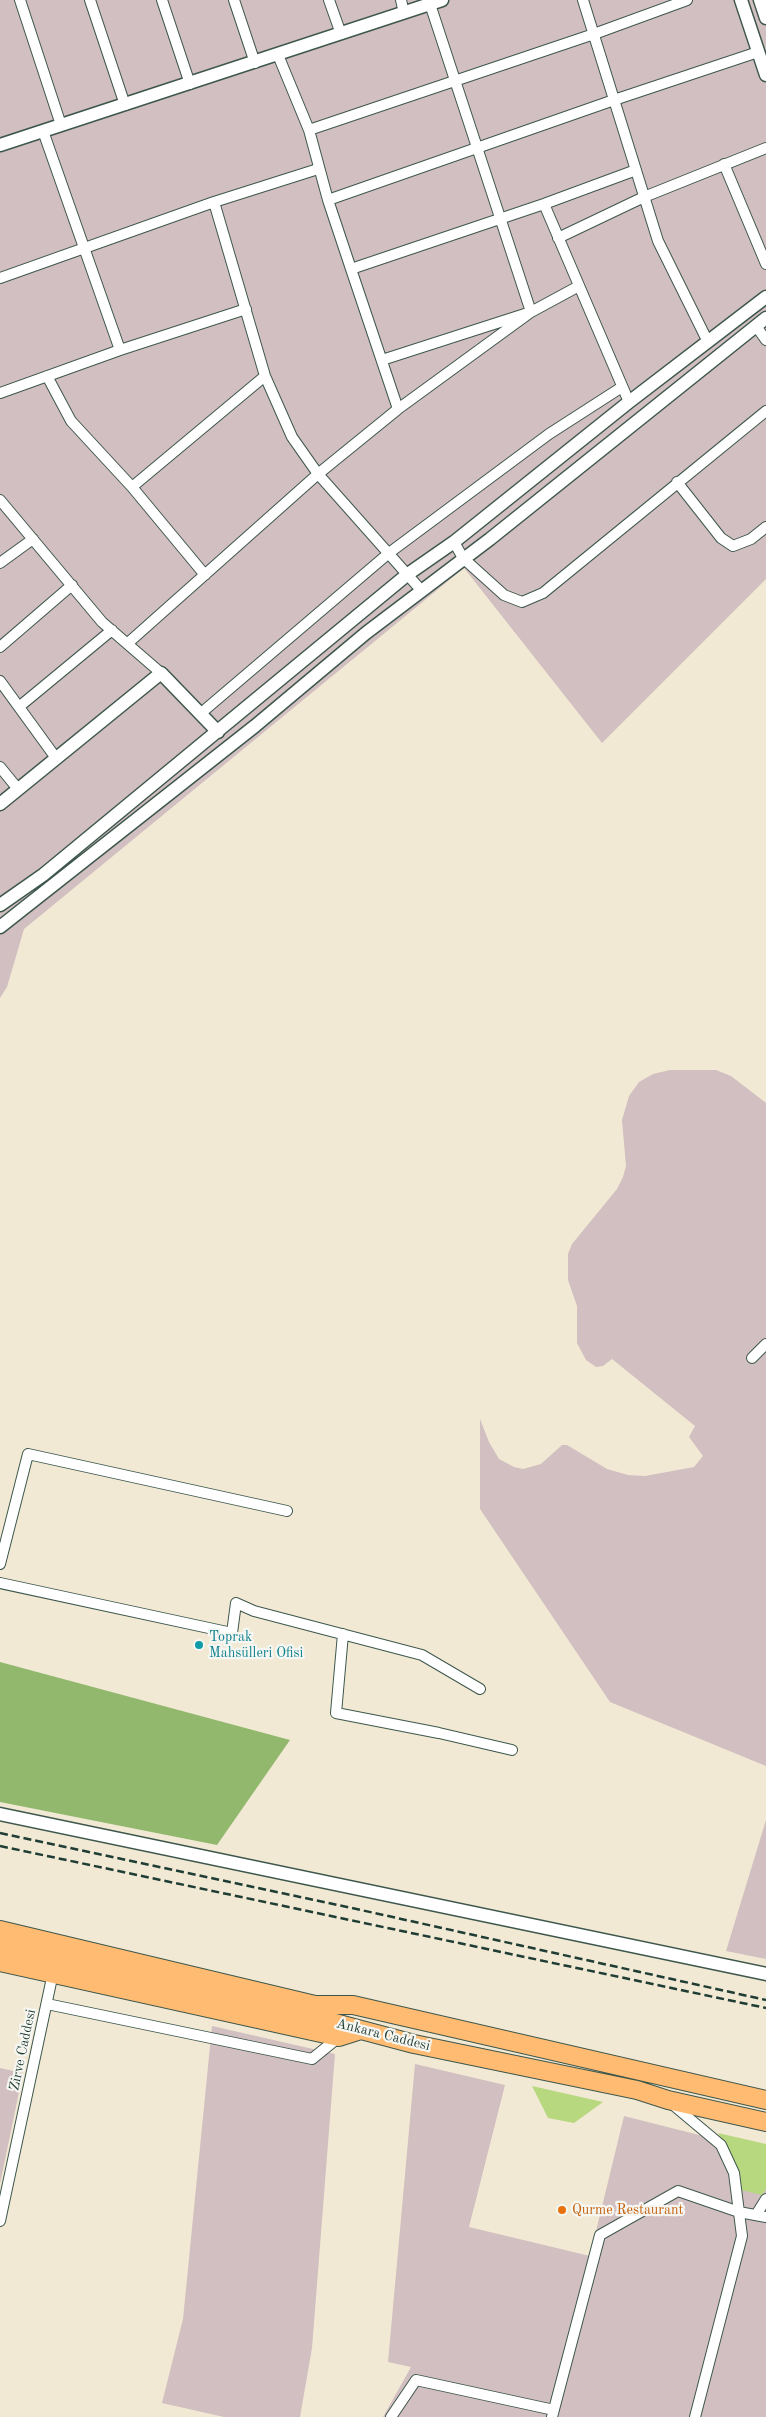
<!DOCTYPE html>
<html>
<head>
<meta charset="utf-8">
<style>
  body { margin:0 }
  canvas { display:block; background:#f1e9d4 }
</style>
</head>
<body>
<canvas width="766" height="2417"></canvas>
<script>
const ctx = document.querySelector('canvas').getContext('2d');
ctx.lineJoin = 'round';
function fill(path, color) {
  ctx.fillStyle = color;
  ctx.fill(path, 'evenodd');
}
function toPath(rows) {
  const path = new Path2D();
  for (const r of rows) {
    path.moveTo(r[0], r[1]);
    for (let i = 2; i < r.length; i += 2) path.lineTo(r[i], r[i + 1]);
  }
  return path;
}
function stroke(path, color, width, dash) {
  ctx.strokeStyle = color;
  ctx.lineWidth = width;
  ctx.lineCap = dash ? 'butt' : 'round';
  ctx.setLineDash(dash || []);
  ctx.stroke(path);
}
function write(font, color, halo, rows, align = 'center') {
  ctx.font = font + ' "Old Standard TT",serif';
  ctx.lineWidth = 4.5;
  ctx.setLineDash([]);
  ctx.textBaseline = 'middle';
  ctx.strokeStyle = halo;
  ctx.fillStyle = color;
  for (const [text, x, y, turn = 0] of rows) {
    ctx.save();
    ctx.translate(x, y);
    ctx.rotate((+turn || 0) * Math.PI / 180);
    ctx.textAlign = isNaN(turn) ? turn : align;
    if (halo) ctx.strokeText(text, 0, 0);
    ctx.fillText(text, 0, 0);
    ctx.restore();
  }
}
fill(toPath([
  [0,0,766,0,766,579,602,743,464,568,24,929,7,987,0,998],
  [670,1070,716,1070,731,1076,766,1103,766,1766,610,1702,480,1509,480,1419,489,1442,499,1459,514,1467,523,1469,541,1464,562,1445,567,1445,607,1469,628,1475,645,1476,694,1467,703,1456,689,1437,695,1426,612,1359,603,1366,596,1367,586,1360,577,1343,577,1306,568,1280,568,1254,572,1244,617,1189,623,1177,626,1166,622,1120,629,1096,639,1082,653,1074],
  [766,1820,766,1959,726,1951],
  [212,2026,335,2054,312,2348,300,2417,224,2417,162,2403,183,2319],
  [415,2064,505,2085,469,2227,590,2256,624,2116,766,2152,766,2417,383,2417,411,2367,388,2362],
  [0,2068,23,2073,0,2184]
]), '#d2bfc1');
fill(toPath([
  [532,2086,603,2102,574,2123,548,2118],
  [718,2133,766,2144,766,2189,762,2195,741,2190,731,2155]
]), '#b8d87f');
fill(toPath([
  [0,1662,290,1740,217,1845,0,1802]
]), '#92b86e');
const minor = toPath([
  [20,0,61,125],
  [90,0,125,105],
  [162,0,190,84],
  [234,0,255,63],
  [329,0,341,34],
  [401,0,404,13],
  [583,0,658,241,708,342],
  [278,55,309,130,328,200],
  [309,130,594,34,687,0],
  [724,164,766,264],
  [214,202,265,376,292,437,318,474,421,590],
  [544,204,629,402],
  [558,238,644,197,766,148],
  [351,269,328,200,614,100,758,52],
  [0,278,214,202,318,169],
  [756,326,766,340],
  [120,350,246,309],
  [382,360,531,312,430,4],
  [47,376,71,421,132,487,205,575],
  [0,393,120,350,43,131],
  [398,409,351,269,544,204,636,170],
  [677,482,721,538,733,546,751,539,766,527],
  [132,487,265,376],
  [0,500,102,622,161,673],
  [454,542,463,558,504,595,522,602,543,593,766,411],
  [0,563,33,539],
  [128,643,318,474,398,409,531,312,579,286],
  [0,647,72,585],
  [0,681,56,758],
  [20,706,112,630],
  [200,714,389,553,549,434,622,387],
  [0,767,18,789],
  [752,1358,766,1344],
  [0,1564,28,1454,287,1511],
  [0,1583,232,1633,236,1603,254,1611,422,1655,480,1689],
  [343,1634,336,1713,439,1733,512,1750],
  [47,2004,312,2059,339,2037],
  [672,2104,721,2145,734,2173,742,2236,695,2417],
  [756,2215,766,2199],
  [0,2221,53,1973],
  [391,2417,416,2380,554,2410],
  [552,2417,600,2235,678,2191,739,2212,766,2217]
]);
const tertiary = toPath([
  [741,0,766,75],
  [760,0,766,18],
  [0,145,442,0],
  [0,804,161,673,218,732],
  [0,905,43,875,408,574,454,542,629,402,766,297],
  [0,927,255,726,366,633,490,539,766,318],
  [0,1814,766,1974]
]);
const trunk = toPath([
  [0,1930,315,2005,353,2005,766,2100],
  [0,1945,320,2019,414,2044,637,2090,668,2100,766,2122],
  [0,1962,339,2037,361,2030]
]);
stroke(minor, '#3e574c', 12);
stroke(tertiary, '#3e574c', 15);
stroke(trunk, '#3e574c', 20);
stroke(minor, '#fff', 10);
stroke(tertiary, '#fff', 12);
stroke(trunk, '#ffbb71', 18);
stroke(toPath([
  [0,1833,361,1910,766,2000],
  [0,1846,766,2008]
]), '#1f3d34', 2.5, [8, 4]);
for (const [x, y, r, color] of [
  [199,1645,5,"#0f9aa8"],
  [562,2210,5,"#e8710a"]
]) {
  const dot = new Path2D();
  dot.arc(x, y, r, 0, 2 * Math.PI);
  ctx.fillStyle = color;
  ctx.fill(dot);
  stroke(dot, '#f6f6f2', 2);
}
write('14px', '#0d838f', '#f6f6f2', [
  ["Toprak",209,1637],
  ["Mahsülleri Ofisi",209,1653]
], 'left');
write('14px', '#1f3d34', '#f6f6f2', [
  ["Ankara Caddesi",383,2035,14],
  ["Zirve Caddesi",23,2050,-78]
]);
write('14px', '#c56008', '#f6f6f2', [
  ["Qurme Restaurant",572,2210]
], 'left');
</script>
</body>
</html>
